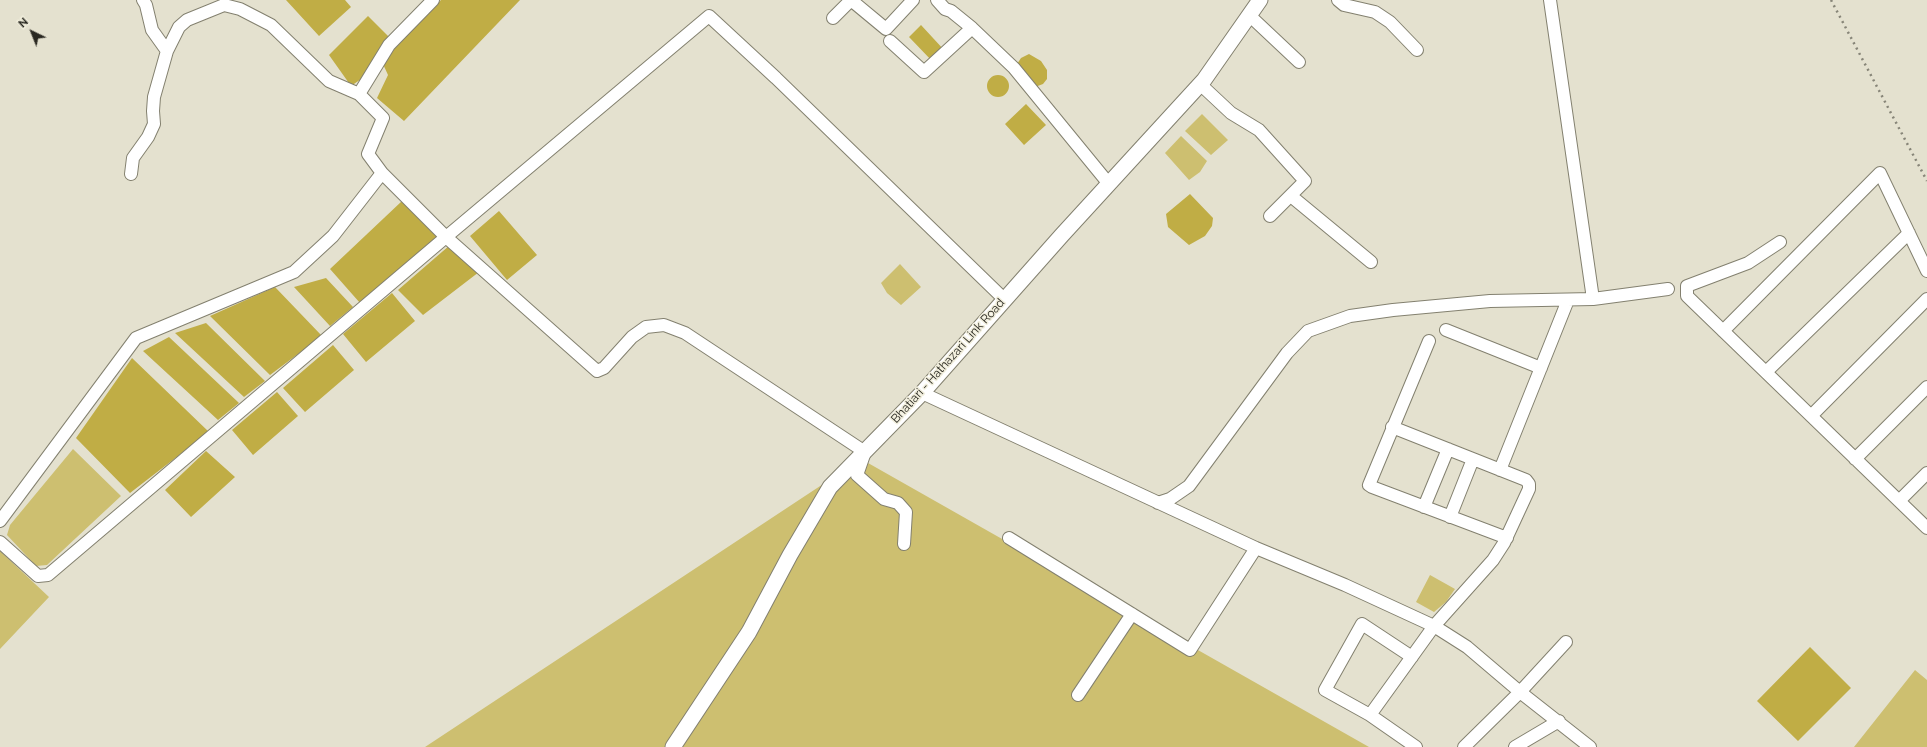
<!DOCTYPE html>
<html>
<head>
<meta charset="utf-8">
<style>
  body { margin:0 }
  #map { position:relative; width:1927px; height:747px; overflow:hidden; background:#e4e1cf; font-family:Raleway,sans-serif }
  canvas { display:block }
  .north { position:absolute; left:12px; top:12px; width:40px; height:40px; -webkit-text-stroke:3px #f1eedc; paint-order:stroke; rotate:317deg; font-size:11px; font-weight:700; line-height:16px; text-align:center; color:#282720 }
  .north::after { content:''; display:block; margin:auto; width:14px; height:18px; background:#282720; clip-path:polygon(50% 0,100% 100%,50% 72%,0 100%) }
</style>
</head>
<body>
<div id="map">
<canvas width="1927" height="747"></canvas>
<div class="north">N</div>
</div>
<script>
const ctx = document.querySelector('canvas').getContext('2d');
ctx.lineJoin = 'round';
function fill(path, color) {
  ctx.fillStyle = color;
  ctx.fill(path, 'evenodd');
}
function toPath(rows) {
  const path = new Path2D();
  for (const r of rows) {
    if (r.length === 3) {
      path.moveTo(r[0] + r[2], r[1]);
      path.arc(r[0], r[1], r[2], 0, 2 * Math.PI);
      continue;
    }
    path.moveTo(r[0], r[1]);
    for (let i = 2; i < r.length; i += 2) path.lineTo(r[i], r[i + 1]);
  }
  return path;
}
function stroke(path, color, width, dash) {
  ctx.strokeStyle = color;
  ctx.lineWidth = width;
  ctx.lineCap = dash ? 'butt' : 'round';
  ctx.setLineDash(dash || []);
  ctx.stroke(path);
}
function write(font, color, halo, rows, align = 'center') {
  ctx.font = font + ' Raleway,sans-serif';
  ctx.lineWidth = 3;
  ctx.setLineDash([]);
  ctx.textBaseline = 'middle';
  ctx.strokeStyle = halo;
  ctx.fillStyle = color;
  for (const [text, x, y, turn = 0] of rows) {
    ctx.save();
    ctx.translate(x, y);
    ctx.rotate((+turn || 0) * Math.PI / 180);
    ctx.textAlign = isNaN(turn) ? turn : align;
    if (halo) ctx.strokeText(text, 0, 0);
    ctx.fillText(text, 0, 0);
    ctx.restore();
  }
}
fill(toPath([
  [1202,114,1228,140,1211,155,1185,131],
  [1181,136,1207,161,1200,172,1189,180,1165,153],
  [900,264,921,287,901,305,887,293,881,283],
  [73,449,121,496,47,565,36,566,7,535,10,525],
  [861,459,1369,747,425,747],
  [0,551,49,597,0,649],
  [1430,575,1455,589,1446,602,1434,612,1416,602],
  [1915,670,1927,680,1927,747,1854,747]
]), '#cdbf70');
fill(toPath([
  [286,0,345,0,351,7,319,36],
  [441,0,520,0,404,121,377,98,388,75,383,64,391,50],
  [368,16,390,38,364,77,351,86,329,55],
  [921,25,945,51,933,62,909,37],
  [1029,54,1041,61,1047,70,1047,79,1043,84,1035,87,1017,64,1021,58],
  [998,86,11],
  [1026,104,1046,125,1024,145,1005,124],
  [1190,194,1213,218,1212,226,1205,236,1189,245,1168,227,1166,214],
  [402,201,439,238,360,303,330,269],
  [499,211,537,255,507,280,470,236],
  [450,245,479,272,423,315,398,290],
  [326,278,353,307,330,326,294,287],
  [275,287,322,336,270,375,210,316],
  [392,293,415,321,366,362,343,334],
  [206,323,265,381,244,397,175,333],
  [169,337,239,403,218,420,143,351],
  [333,345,354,370,305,412,283,388],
  [132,358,209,432,130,493,76,438],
  [277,392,298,416,253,455,232,430],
  [206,451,235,477,191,517,165,490],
  [1810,647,1851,688,1798,741,1757,701]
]), '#c0ad45');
const minor = toPath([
  [143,0,146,5,152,30,167,51,179,27,187,20,224,5,240,9,271,25,329,81,359,94,389,45,433,0],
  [937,0,945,9,951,11,972,28,1014,68,1109,184],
  [1338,0,1344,5,1375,12,1390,22,1417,50],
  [1550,0,1593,299,1668,289],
  [1249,15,1299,62],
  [833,18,851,0,886,29,913,0],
  [890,41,924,72,972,28],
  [1200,84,1231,113,1259,130,1305,181,1270,216],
  [382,173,446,237,709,16,776,78,1004,299],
  [131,174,133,158,148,137,154,124,153,111,154,97,167,51],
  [1291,196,1371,262],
  [1780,242,1748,263,1687,286,1687,296,1927,528],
  [1446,330,1541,368],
  [1723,331,1880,173,1927,271],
  [1429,341,1369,485,1372,487,1507,538],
  [1766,372,1909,233],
  [922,393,1256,548,1345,585,1434,626,1467,647,1520,692,1590,747],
  [1811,416,1927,299],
  [1392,427,1526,480,1529,484,1529,489,1504,543,1493,560,1434,626,1370,715,1416,747],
  [1855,459,1927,387],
  [1500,470,1568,300],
  [1899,501,1927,473],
  [1158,503,1170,499,1189,486,1287,353,1308,331,1350,316,1393,310,1490,301,1593,299],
  [1424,507,1448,449],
  [1450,517,1473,459],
  [0,521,136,338,294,272,333,236,382,173,368,154,383,118,359,94],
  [1009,538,1190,650,1256,548],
  [0,542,38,576,48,575,446,237,597,371,604,368,632,337,646,327,664,325,685,333,865,452,857,475,884,499,898,503,906,512,904,544],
  [1078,695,1132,614],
  [1370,715,1325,690,1362,624,1412,657],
  [1464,747,1520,692,1566,642],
  [1515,747,1559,721]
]);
const major = toPath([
  [673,747,749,632,790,555,830,487,922,393,1062,235,1204,80,1260,0]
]);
stroke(minor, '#83806f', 14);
stroke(major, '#83806f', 17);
stroke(minor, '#fff', 12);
stroke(major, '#fff', 15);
stroke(toPath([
  [1831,0,1927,181]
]), '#878578', 2.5, [2, 4]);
write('12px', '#282720', '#f1eedc', [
  ["Bhatiari - Hathazari Link Road",948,361,-48]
]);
</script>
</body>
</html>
